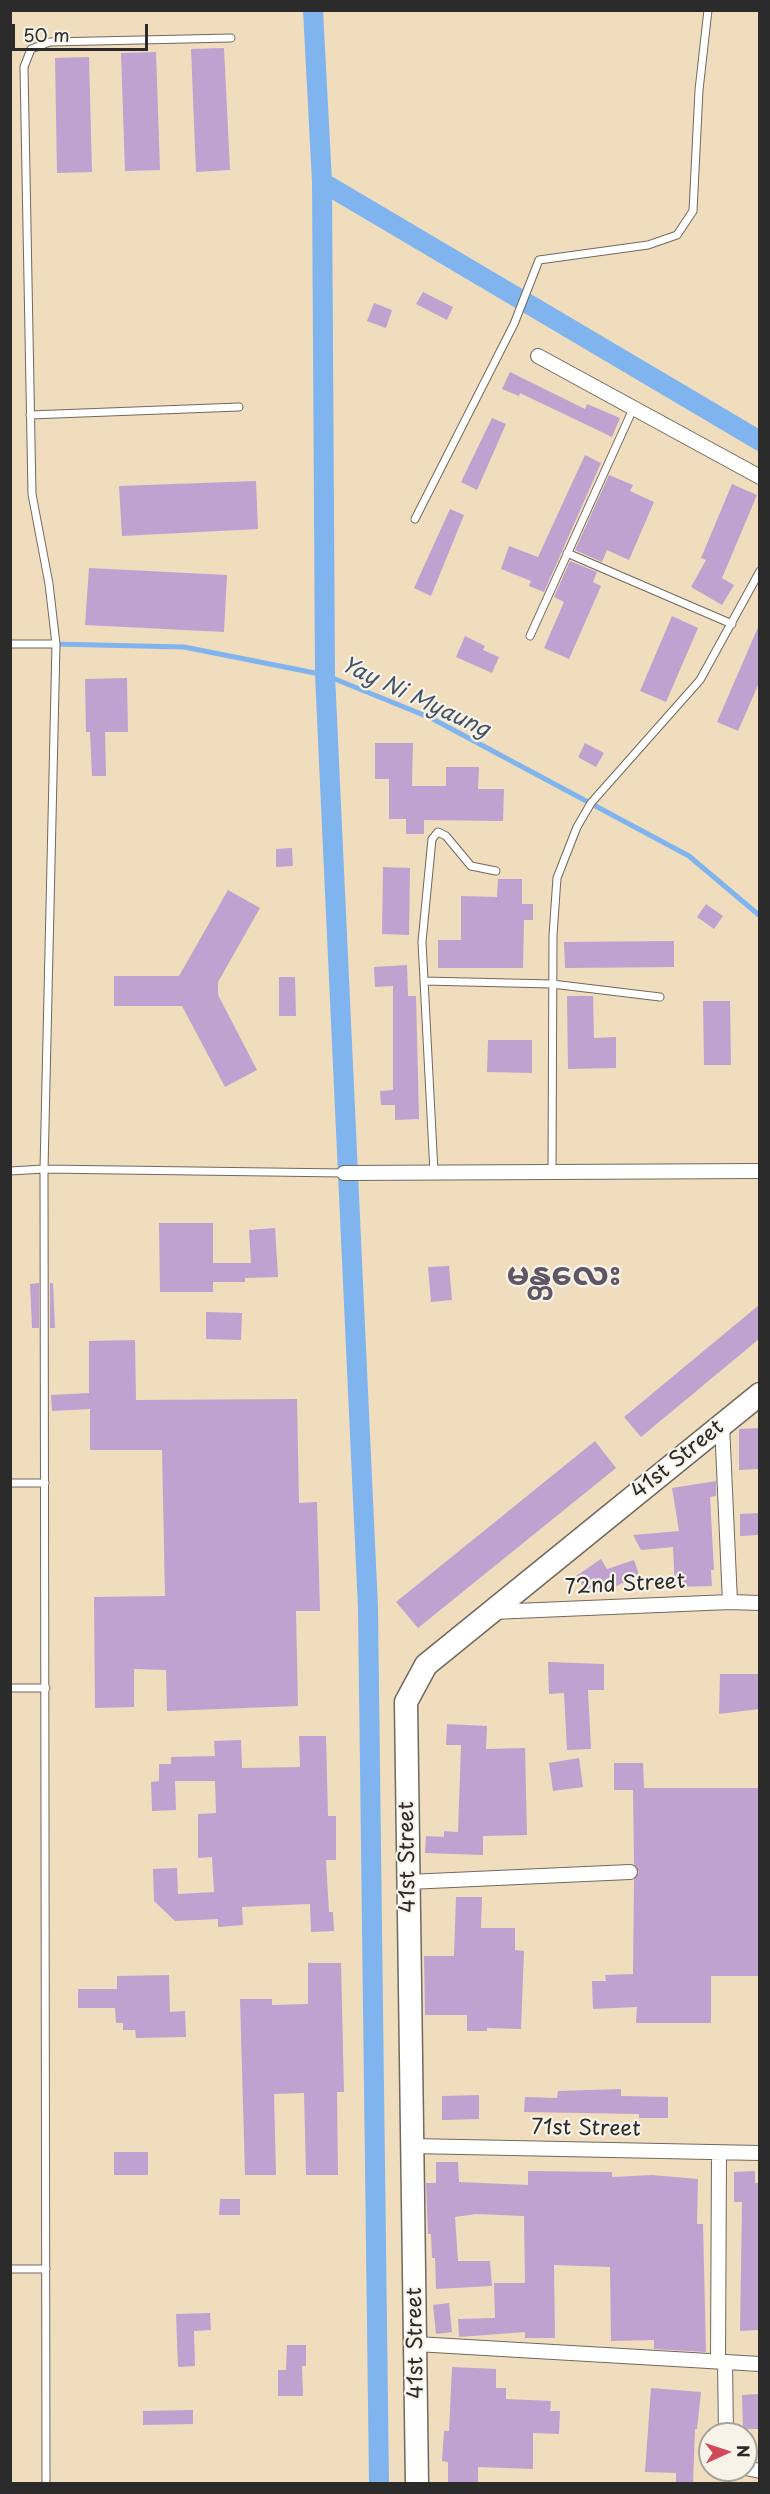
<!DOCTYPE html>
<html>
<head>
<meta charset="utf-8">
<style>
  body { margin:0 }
  #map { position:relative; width:770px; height:2494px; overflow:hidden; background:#f0ddbe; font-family:"Playpen Sans",sans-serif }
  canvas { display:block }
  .frame { position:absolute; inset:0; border:12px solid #2b2b2b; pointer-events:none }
  .north { position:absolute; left:698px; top:2422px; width:60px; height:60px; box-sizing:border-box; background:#f7f3e8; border:2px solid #a5a39c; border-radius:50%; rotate:87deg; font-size:16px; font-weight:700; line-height:24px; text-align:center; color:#2b2b2b }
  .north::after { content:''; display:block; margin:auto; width:21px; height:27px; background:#d1495b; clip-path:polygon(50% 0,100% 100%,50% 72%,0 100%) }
  .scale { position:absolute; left:12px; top:24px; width:136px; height:27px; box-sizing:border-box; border:3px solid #2b2b2b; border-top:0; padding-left:8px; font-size:18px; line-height:21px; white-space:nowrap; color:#2b2b2b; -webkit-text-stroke:4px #f7f3e8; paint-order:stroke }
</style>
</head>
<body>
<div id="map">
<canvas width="770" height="2494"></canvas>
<div class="frame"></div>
<div class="north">N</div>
<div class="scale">50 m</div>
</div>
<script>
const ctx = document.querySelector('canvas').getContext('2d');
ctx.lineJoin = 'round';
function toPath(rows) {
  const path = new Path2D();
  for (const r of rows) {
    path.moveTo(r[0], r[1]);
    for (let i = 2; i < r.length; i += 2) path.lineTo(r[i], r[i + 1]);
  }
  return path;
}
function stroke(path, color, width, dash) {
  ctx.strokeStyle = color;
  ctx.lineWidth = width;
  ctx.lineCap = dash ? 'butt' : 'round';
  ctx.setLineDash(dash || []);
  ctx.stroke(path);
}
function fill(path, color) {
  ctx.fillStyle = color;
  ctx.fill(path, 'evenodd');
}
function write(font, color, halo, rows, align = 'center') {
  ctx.font = font + ' "Playpen Sans","Noto Sans Myanmar",sans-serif';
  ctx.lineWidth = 4.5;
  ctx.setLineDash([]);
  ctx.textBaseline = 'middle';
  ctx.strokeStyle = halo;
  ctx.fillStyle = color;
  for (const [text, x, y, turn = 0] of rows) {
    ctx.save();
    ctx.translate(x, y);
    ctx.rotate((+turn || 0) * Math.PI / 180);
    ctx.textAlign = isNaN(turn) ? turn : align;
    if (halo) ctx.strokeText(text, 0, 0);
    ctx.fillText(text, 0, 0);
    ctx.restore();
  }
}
stroke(toPath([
  [54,644,184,647,325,675,431,718,689,856,760,916]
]), '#80b4ee', 5);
stroke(toPath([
  [313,10,322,182,325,675,368,1608,379,2484],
  [322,182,760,441]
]), '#80b4ee', 20);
fill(toPath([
  [224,48,230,170,196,172,191,49],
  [156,52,160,170,125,171,121,53],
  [89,57,92,172,57,173,55,58],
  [423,292,453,307,447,320,416,304],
  [374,303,392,310,386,328,367,321],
  [510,372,585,409,587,404,620,418,612,437,520,393,519,396,502,389],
  [492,418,506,424,477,490,461,482],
  [585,455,601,463,544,592,529,586,531,581,501,569,509,546,538,557],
  [609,475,633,485,630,491,654,502,629,560,607,550,602,562,575,550],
  [256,481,258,529,122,536,119,486],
  [732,484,757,495,722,578,734,585,722,605,691,587,706,560,701,558],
  [450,509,464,515,431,596,414,588],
  [570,561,597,572,593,582,601,586,569,659,544,648,564,602,554,597],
  [89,568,227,575,224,632,85,625],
  [672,616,698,628,666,702,640,691],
  [759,625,759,683,738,731,717,722],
  [465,636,485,646,483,650,499,657,492,673,456,657],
  [127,678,128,732,105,732,106,776,92,776,90,732,86,732,85,679],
  [375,743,413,743,412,786,446,786,446,767,479,767,478,789,504,789,503,821,424,820,424,834,406,834,406,819,389,819,389,779,375,779],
  [585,743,604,753,596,767,578,757],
  [292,848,293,866,276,867,276,849],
  [383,867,410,868,409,935,382,934],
  [498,879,522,879,522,904,533,904,533,920,524,920,523,968,438,968,438,940,461,940,461,896,497,897],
  [228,890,260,908,218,982,218,995,257,1070,225,1087,182,1006,114,1006,114,976,179,976],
  [706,904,723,916,714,929,697,917],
  [674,941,674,967,565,968,564,942],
  [407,965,408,996,416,996,419,1119,395,1120,395,1105,381,1105,380,1091,393,1090,393,986,375,987,374,967],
  [279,977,295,977,296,1016,279,1016],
  [567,996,593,996,594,1038,616,1037,616,1068,568,1069],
  [703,1001,730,1001,731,1065,704,1065],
  [488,1040,532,1040,532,1073,487,1072],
  [159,1223,213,1223,213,1263,251,1263,249,1230,275,1228,278,1277,245,1278,245,1282,213,1282,213,1292,160,1292],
  [449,1266,452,1300,431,1302,428,1267],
  [39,1283,39,1328,32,1328,30,1284],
  [50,1283,53,1283,55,1328,50,1328],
  [759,1305,759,1339,641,1437,624,1417],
  [206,1312,242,1313,241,1340,206,1339],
  [135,1340,136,1400,297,1399,299,1503,317,1502,320,1611,296,1611,298,1706,167,1711,166,1670,134,1669,134,1707,95,1708,94,1597,165,1596,162,1450,90,1450,90,1409,52,1411,51,1395,89,1393,89,1341],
  [759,1428,759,1469,739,1470,739,1429],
  [595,1441,616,1468,418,1628,396,1602],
  [716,1481,716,1496,710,1497,714,1570,711,1570,712,1586,675,1587,673,1547,641,1550,633,1535,679,1531,672,1488],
  [759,1513,759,1535,740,1536,740,1514],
  [601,1559,607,1569,634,1560,640,1577,620,1584,608,1592,603,1586,589,1595,576,1576],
  [548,1662,604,1664,604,1690,588,1690,591,1749,567,1750,564,1693,549,1694],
  [720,1674,759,1674,759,1709,719,1714],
  [447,1724,487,1726,486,1749,525,1748,527,1835,483,1836,483,1855,425,1853,426,1836,444,1837,444,1831,458,1832,461,1745,446,1745],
  [299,1736,326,1736,328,1816,336,1816,336,1860,326,1860,329,1912,333,1912,334,1931,311,1932,310,1904,242,1907,243,1925,218,1927,218,1919,175,1921,154,1901,153,1869,177,1868,178,1894,214,1892,212,1857,198,1858,198,1814,216,1813,215,1781,175,1781,176,1810,152,1811,151,1782,159,1781,159,1764,171,1764,171,1757,215,1756,214,1741,241,1740,242,1768,300,1767],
  [579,1758,583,1787,553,1791,549,1763],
  [614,1763,643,1763,644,1788,759,1788,759,1976,711,1976,711,2023,636,2023,637,2007,593,2009,592,1981,606,1981,605,1975,633,1974,634,1880,639,1872,634,1864,633,1790,614,1790],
  [456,1897,482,1897,481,1928,515,1928,515,1950,524,1951,521,2029,487,2028,487,2031,467,2031,467,2015,425,2015,424,1956,454,1956],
  [308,1963,341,1963,344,2092,337,2092,338,2175,306,2175,304,2093,274,2094,276,2175,245,2175,240,1999,272,1999,272,2005,308,2004],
  [169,1975,170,2012,185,2011,186,2037,136,2038,135,2030,123,2030,123,2023,116,2023,115,2008,78,2008,78,1989,117,1989,117,1976],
  [621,2089,621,2096,668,2097,668,2118,639,2118,639,2114,524,2112,525,2097,557,2098,558,2091],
  [479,2095,479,2119,442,2120,442,2096],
  [114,2152,148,2152,148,2175,114,2175],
  [436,2162,458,2162,459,2182,528,2185,528,2171,612,2172,612,2177,652,2175,698,2179,697,2224,703,2224,706,2352,654,2349,654,2340,611,2341,610,2267,554,2265,555,2338,525,2338,525,2332,459,2337,458,2319,495,2318,494,2283,525,2283,524,2216,476,2214,455,2217,458,2261,490,2261,492,2286,436,2289,435,2258,432,2258,431,2234,428,2234,426,2183,436,2183],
  [755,2171,755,2183,759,2183,759,2330,740,2331,742,2202,734,2202,734,2172],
  [220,2199,240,2199,240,2215,219,2215],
  [449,2303,452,2332,436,2334,433,2305],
  [210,2313,211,2330,194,2331,195,2366,178,2367,176,2314],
  [287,2345,306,2345,306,2366,302,2366,303,2396,278,2396,278,2370,286,2370],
  [452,2367,496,2369,496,2388,506,2388,506,2399,551,2401,550,2411,560,2411,559,2434,533,2433,533,2469,478,2467,478,2484,448,2484,448,2462,442,2461,444,2431,449,2431],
  [651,2388,701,2392,697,2429,695,2429,693,2484,676,2484,676,2473,645,2472],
  [759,2394,759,2429,743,2429,742,2395],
  [193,2410,193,2424,143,2425,143,2411]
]), '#bfa2cf');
const service = toPath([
  [30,415,239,407],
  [415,519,514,324,539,260,648,245,677,235,693,211,699,90,708,10],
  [567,553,732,624],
  [530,636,633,409],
  [10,644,56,644,49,584,32,494,24,67,31,49,50,42,231,38],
  [424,981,552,984,660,997],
  [10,1171,44,1169,344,1173],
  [552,1171,553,935,557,878,577,827,591,803,700,680,760,571],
  [434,1172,422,942,432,839,438,832,446,836,471,866,496,871],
  [10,1483,45,1483],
  [10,1688,46,1688],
  [10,2269,46,2269],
  [46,2484,44,1169,56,644]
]);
const minor = toPath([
  [538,356,760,477],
  [344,1173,760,1171],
  [722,1424,730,1602],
  [492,1612,730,1602,760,1603],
  [408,1882,630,1872],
  [412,2146,760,2153],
  [416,2344,760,2364],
  [718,2361,719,2153],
  [725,2362,726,2434],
  [746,2468,760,2471]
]);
const primary = toPath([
  [417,2484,406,1702,426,1665,760,1394]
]);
stroke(service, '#70695e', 9);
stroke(minor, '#70695e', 16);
stroke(primary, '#70695e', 25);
stroke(service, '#fff', 7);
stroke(minor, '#fff', 14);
stroke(primary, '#fff', 22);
write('21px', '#2b2b2b', '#f7f3e8', [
  ["41st Street",678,1460,-39],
  ["72nd Street",625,1585,-3],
  ["41st Street",408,1857,-91],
  ["71st Street",586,2129,1],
  ["41st Street",416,2343,-91]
]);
write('italic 22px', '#445466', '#f7f3e8', [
  ["Yay Ni Myaung",415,698,25]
]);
write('bold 33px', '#5f5564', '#f7f3e8', [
  ["မန္တလေး",564,1276]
]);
</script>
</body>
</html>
